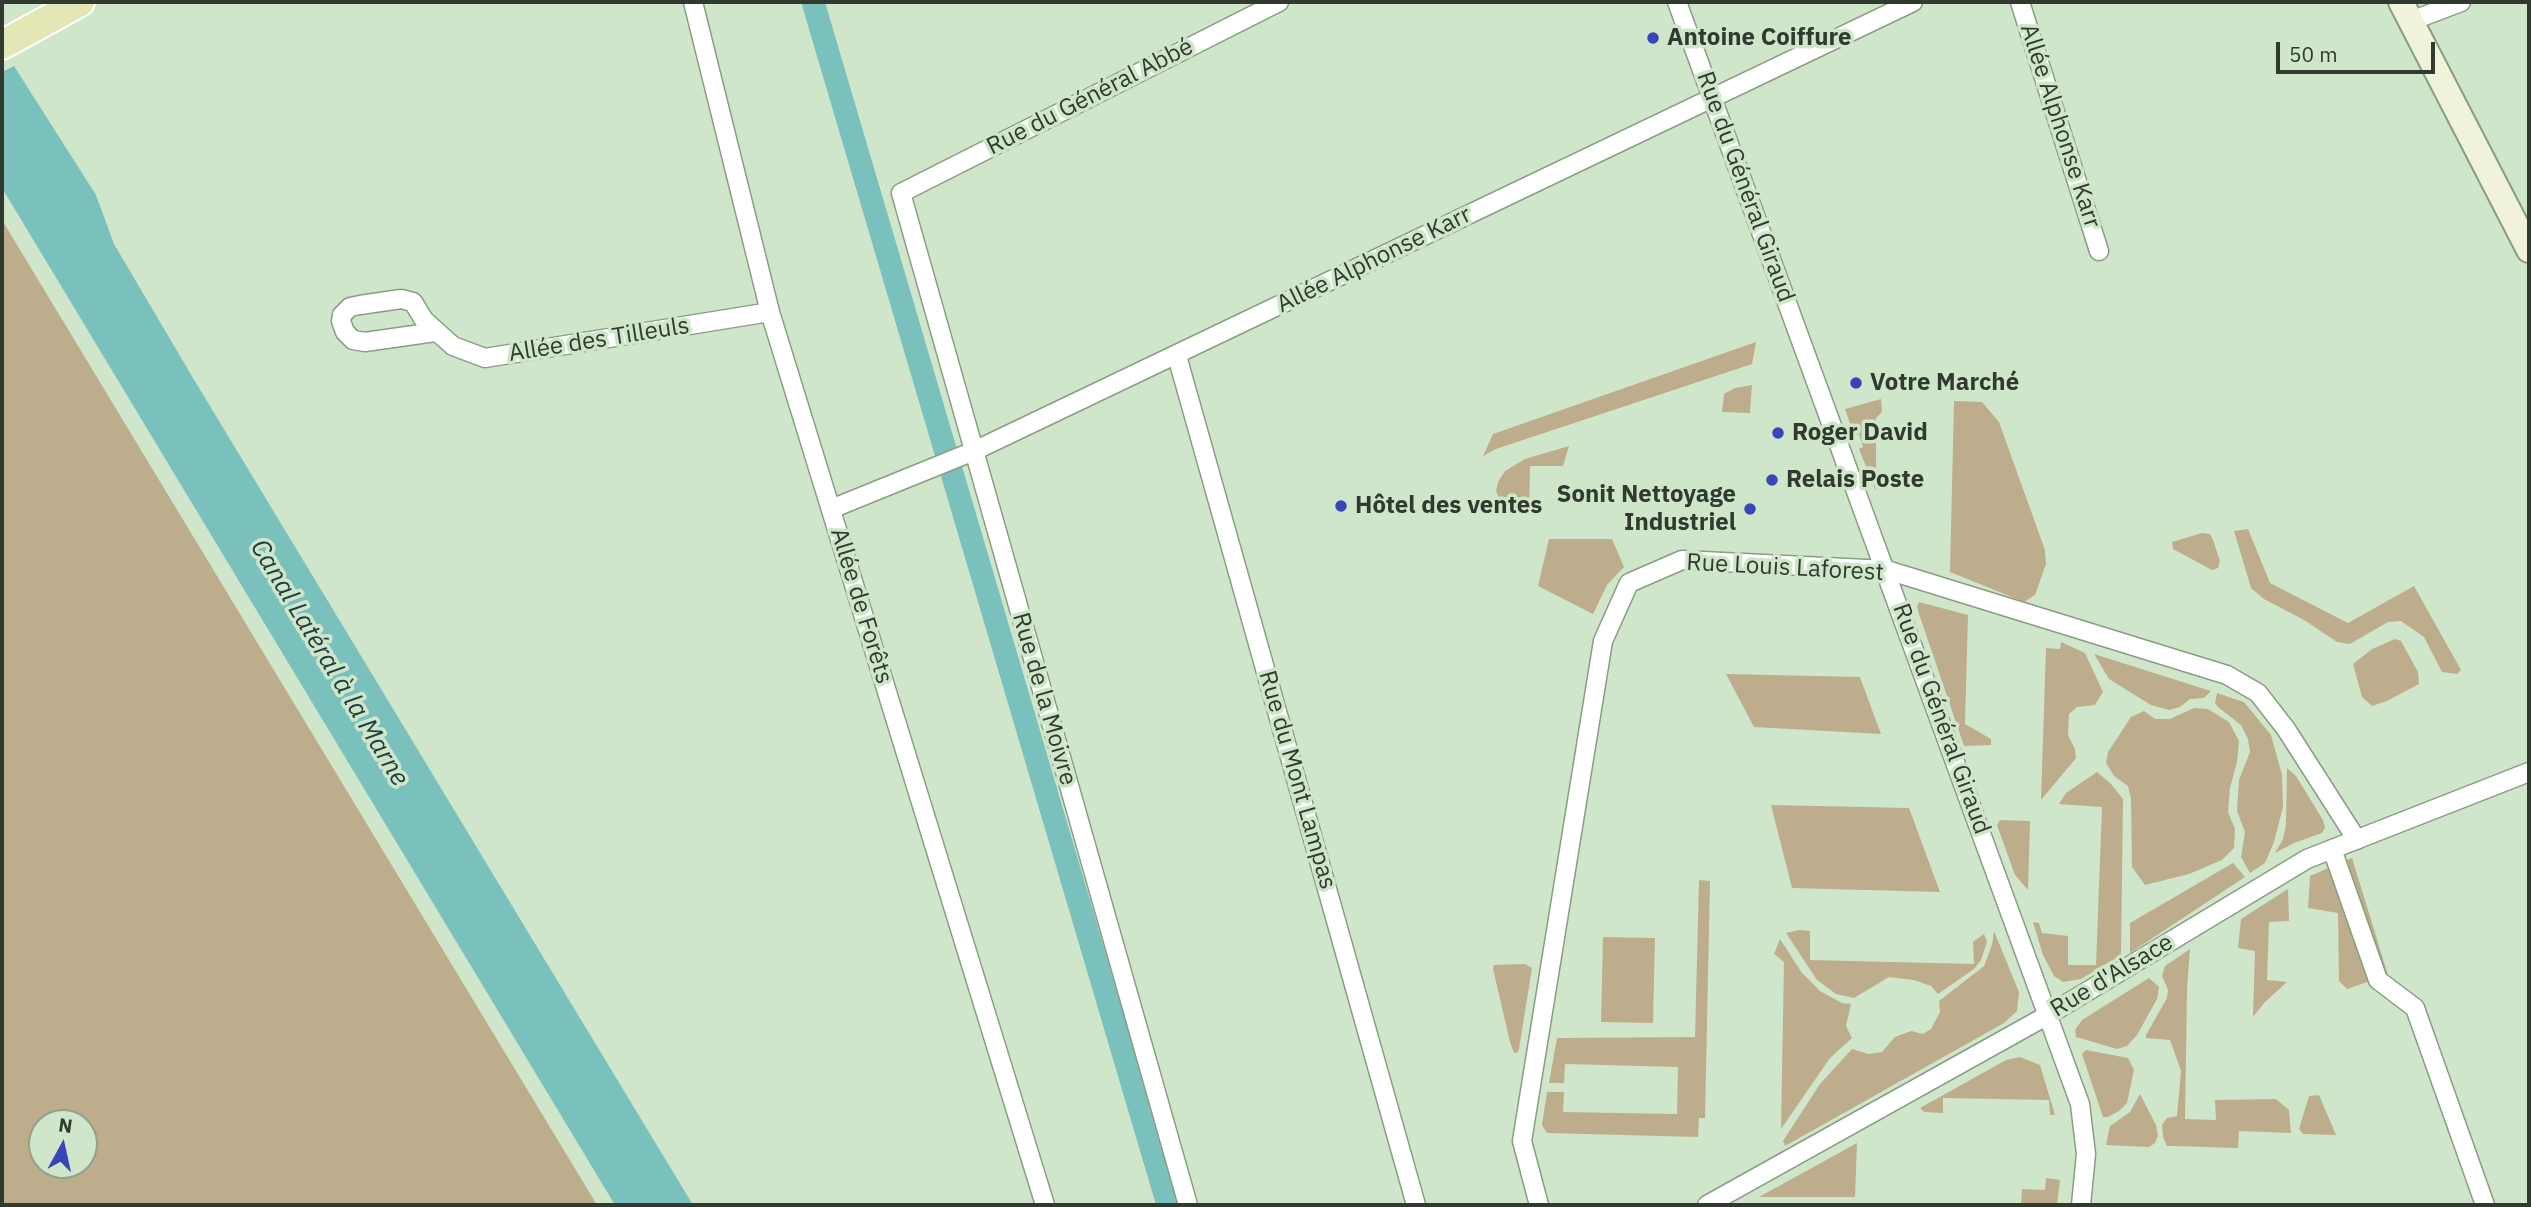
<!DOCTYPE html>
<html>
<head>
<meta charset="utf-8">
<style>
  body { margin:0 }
  #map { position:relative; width:2531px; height:1207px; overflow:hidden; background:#d0e6ca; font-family:"IBM Plex Sans",sans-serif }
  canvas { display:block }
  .frame { position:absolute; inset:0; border:4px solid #313a2f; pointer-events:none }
  .north { position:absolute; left:28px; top:1109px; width:70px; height:70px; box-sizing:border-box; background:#d0e6ca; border:2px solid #90a18c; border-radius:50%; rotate:8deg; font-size:19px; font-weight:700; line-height:28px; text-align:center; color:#313a2f }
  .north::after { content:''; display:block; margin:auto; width:24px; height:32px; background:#3745b8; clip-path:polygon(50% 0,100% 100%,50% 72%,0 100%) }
  .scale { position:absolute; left:2276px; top:42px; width:159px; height:32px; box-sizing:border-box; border:4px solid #313a2f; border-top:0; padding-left:9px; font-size:21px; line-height:24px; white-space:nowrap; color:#313a2f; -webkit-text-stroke:5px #d0e6ca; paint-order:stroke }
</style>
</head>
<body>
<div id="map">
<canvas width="2531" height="1207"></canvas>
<div class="frame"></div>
<div class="north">N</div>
<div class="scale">50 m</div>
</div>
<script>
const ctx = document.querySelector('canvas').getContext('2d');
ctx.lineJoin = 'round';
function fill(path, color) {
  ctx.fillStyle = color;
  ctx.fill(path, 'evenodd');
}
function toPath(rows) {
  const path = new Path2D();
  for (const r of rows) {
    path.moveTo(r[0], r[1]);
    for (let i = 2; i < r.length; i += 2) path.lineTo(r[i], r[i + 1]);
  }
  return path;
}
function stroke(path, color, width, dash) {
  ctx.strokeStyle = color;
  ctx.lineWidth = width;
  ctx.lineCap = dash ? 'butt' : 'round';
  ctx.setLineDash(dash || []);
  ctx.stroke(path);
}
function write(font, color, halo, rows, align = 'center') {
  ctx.font = font + ' "IBM Plex Sans",sans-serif';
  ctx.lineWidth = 7;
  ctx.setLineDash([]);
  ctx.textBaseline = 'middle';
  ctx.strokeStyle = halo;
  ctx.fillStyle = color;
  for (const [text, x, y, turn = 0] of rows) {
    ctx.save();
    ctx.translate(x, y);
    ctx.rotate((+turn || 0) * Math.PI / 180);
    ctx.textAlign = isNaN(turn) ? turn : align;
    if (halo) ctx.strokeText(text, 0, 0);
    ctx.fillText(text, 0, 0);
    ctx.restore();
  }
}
fill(toPath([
  [2,220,597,1205,2,1205],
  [42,1123,84,1123,84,1165,42,1165],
  [1756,342,1752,364,1496,449,1483,456,1493,434],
  [1752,385,1750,413,1722,412,1724,394,1735,388],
  [1881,399,1882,412,1876,418,1876,491,1859,449,1863,447,1859,434,1854,435,1845,409],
  [1954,401,1982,402,1999,422,2045,550,2046,564,2035,595,2024,602,1950,572],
  [1569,446,1563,466,1530,466,1529,514,1514,513,1502,505,1496,491,1498,482,1505,471,1525,459],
  [2248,529,2270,583,2348,623,2414,586,2461,670,2457,674,2442,672,2424,637,2401,621,2388,622,2350,644,2337,642,2304,620,2264,599,2251,588,2234,531],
  [2202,533,2210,534,2213,540,2220,561,2218,568,2212,570,2173,549,2172,542],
  [1549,539,1612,539,1624,567,1607,585,1593,614,1538,586],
  [1919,602,1968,615,1965,724,1991,739,1991,745,1964,746,1919,614,1917,606],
  [2395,639,2401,641,2418,672,2419,684,2387,701,2372,706,2362,697,2353,664,2372,649],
  [2061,642,2085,653,2103,692,2095,705,2077,707,2069,714,2068,735,2075,749,2076,758,2041,800,2046,648,2060,649],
  [2094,654,2211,691,2204,698,2190,699,2180,707,2169,710,2151,705,2109,679],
  [1726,674,1860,677,1881,734,1754,727],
  [2217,693,2244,702,2271,735,2282,775,2283,807,2274,842,2265,863,2250,873,2241,857,2245,832,2237,811,2239,780,2250,752,2248,739,2241,725,2218,707,2215,703],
  [2194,708,2208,709,2229,722,2239,741,2237,762,2230,788,2228,812,2235,829,2234,848,2222,860,2189,874,2145,885,2132,867,2131,799,2128,786,2114,776,2106,763,2108,752,2131,717,2144,711,2155,719,2170,719],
  [2287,768,2296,776,2323,820,2325,828,2322,833,2294,843,2275,853,2283,839,2286,825],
  [2097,772,2111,784,2123,799,2121,955,2081,979,2063,982,2054,976,2043,955,2033,922,2039,923,2042,933,2068,936,2068,965,2096,965,2102,807,2059,804,2066,793],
  [1771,805,1909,808,1940,892,1792,888],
  [2000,820,2030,821,2028,890,2015,875,1997,825],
  [2352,858,2388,975,2347,989,2339,981,2338,913,2308,908,2310,876],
  [2233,863,2245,877,2130,953,2130,923],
  [1699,880,1710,881,1705,1118,1699,1118,1698,1137,1547,1133,1542,1125,1547,1092,1564,1092,1563,1112,1677,1114,1678,1067,1565,1064,1564,1083,1549,1083,1557,1038,1695,1037],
  [2288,889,2289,921,2269,922,2267,980,2287,982,2265,1002,2253,1017,2255,951,2238,948,2241,919],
  [1799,930,1810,931,1810,960,1974,964,1973,942,1984,934,1987,942,1981,960,1974,969,1938,994,1931,986,1914,980,1889,977,1854,998,1836,994,1817,980,1786,933],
  [1994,931,2019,992,2017,1011,2004,1023,1785,1146,1783,1141,1820,1084,1852,1049,1869,1054,1882,1052,1895,1037,1911,1031,1923,1034,1931,1029,1940,1012,1939,1001,1984,966,1992,945],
  [1603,937,1655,938,1653,1023,1601,1022],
  [1780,939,1802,973,1820,991,1842,1003,1851,1004,1846,1026,1852,1038,1830,1058,1781,1129,1784,962,1774,954],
  [2190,949,2187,989,2185,1119,2216,1120,2215,1100,2276,1099,2289,1110,2291,1133,2239,1131,2238,1148,2173,1146,2167,1146,2163,1137,2162,1125,2167,1118,2177,1116,2181,1071,2170,1040,2146,1038,2146,1035,2167,998,2168,990,2162,976,2165,966],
  [1525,964,1532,968,1519,1049,1518,1052,1514,1053,1510,1042,1493,969,1494,965],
  [2149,978,2159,987,2157,999,2137,1035,2127,1046,2117,1049,2076,1037,2075,1030,2082,1020],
  [2086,1050,2128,1058,2134,1070,2127,1103,2119,1111,2108,1117,2103,1117,2082,1054],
  [2020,1057,2040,1065,2055,1115,2050,1115,2049,1100,1943,1098,1943,1113,1924,1112,1920,1108,2006,1060],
  [2140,1094,2156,1125,2158,1136,2155,1143,2149,1147,2106,1145,2110,1126,2130,1112],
  [2319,1095,2336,1135,2303,1134,2299,1129,2309,1096],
  [1857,1143,1855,1197,1759,1197],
  [2046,1178,2060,1180,2057,1205,2021,1205,2022,1189,2045,1190]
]), '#bead8c');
fill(toPath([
  [14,66,96,195,114,244,193,378,693,1205,615,1205,2,188,2,72]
]), '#7ac1bd');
stroke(toPath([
  [813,2,1168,1205]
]), '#7ac1bd', 23);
const street = toPath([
  [693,2,770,312,1045,1205],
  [1677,2,2080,1104,2086,1154,2081,1205],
  [2020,2,2099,251],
  [2411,21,2461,2],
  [435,332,365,342,353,340,345,332,341,321,342,315,350,307,360,305,401,299,413,302,424,320,453,346,485,358,770,312],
  [1177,356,1416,1205],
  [831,509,974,451,1913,2],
  [2332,849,2378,980,2415,1008,2485,1205],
  [1188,1205,901,193,1279,2],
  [1539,1205,1522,1141,1603,641,1629,583,1682,560,1887,570,2227,675,2258,693,2286,729,2357,840],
  [1707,1205,2048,1015,2307,859,2529,772]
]);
const secondary = toPath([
  [2401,2,2529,250]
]);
const primary = toPath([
  [2,45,80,2]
]);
stroke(street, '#899d83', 21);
stroke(secondary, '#899d83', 28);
stroke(primary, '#fff', 32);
stroke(street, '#fff', 18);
stroke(secondary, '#f1f2da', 24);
stroke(primary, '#e3e6b5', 28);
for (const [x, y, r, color] of [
  [1653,38,7,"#3745b8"],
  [1856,383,7,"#3745b8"],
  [1778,433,7,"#3745b8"],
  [1772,480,7,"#3745b8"],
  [1341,506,7,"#3745b8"],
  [1750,509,7,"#3745b8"]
]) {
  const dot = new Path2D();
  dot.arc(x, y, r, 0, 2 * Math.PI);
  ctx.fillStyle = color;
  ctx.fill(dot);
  stroke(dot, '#d0e6ca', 2.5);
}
write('bold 24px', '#313a2f', '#d0e6ca', [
  ["Antoine Coiffure",1667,38],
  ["Votre Marché",1870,383],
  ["Roger David",1792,433],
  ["Relais Poste",1786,480],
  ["Sonit Nettoyage",1736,495,"right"],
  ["Industriel",1736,523,"right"],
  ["Hôtel des ventes",1355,506]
], 'left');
write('24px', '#313a2f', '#d0e6ca', [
  ["Rue du Général Abbé",1090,97,-27],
  ["Allée Alphonse Karr",2060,126,72],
  ["Rue du Général Giraud",1745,187,70],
  ["Allée Alphonse Karr",1374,260,-26],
  ["Allée des Tilleuls",599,340,-9],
  ["Rue Louis Laforest",1785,568,3],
  ["Allée de Forêts",861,606,73],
  ["Rue de la Moivre",1044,699,74],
  ["Rue du Général Giraud",1941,719,70],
  ["Rue du Mont Lampas",1297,780,74],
  ["Rue d'Alsace",2112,976,-31]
]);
write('italic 26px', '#1c3f3e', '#d0e6ca', [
  ["Canal Latéral à la Marne",329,663,59]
]);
</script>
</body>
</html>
